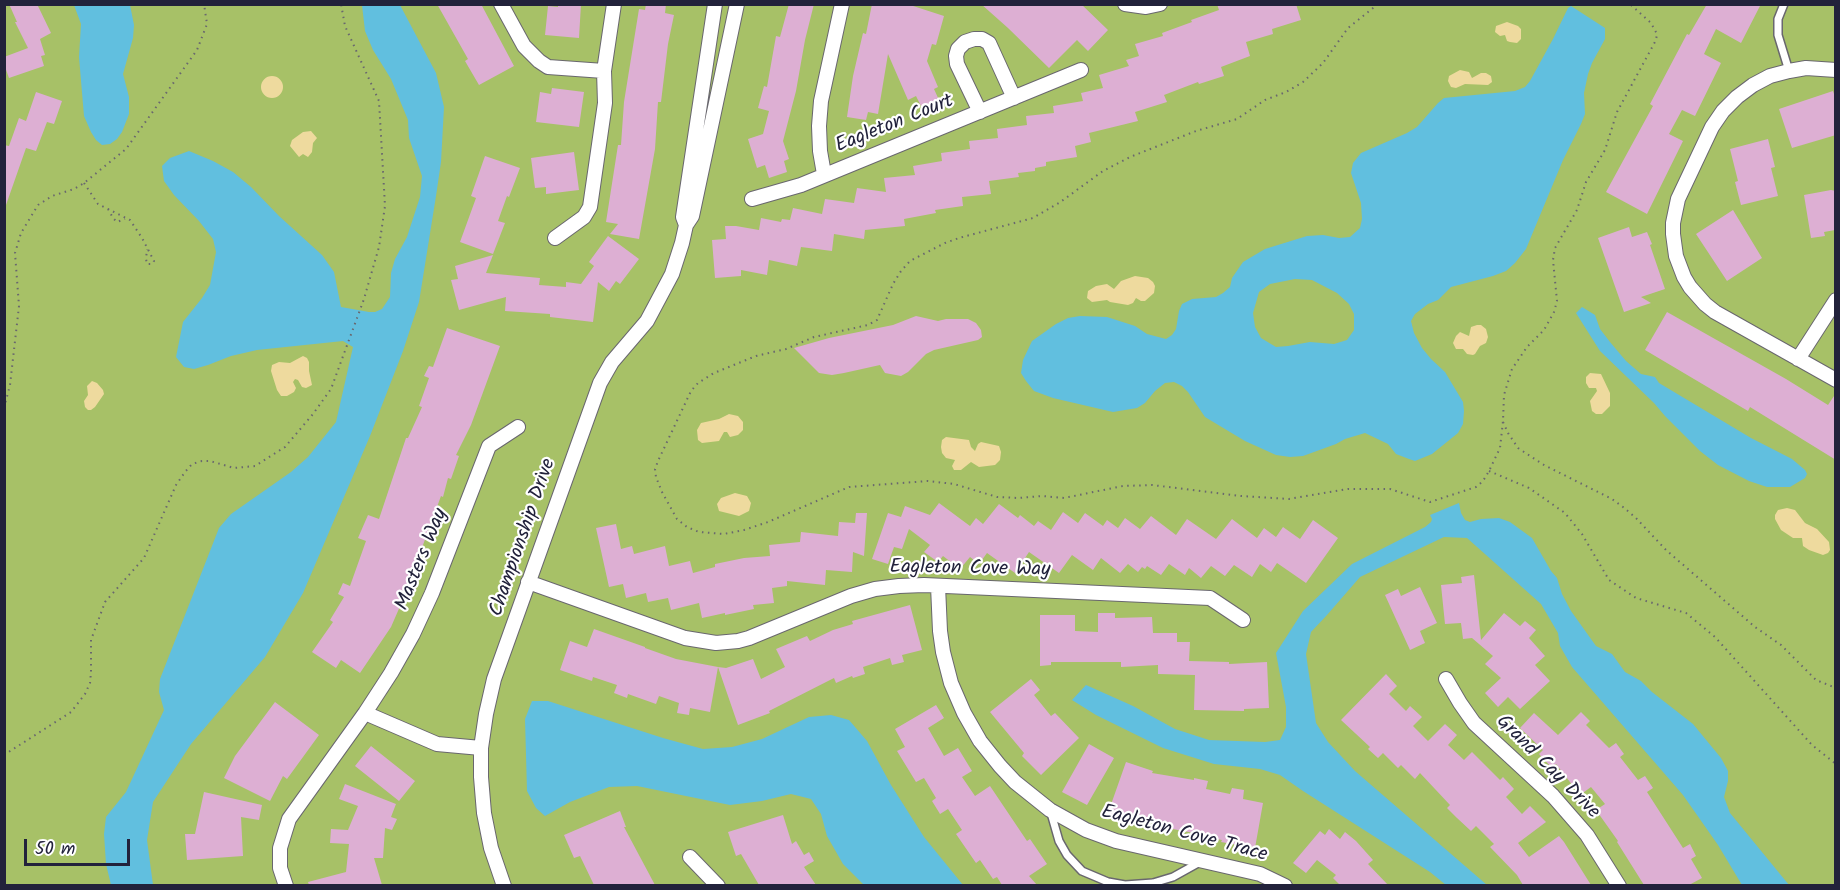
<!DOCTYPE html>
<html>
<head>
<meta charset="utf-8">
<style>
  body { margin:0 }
  #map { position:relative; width:1840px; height:890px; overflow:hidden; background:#eee8cd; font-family:Kalam,sans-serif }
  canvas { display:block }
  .frame { position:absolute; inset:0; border:6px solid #22223b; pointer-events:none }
  .scale { position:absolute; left:24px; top:839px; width:106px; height:27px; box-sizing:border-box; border:3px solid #22223b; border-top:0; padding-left:8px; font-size:18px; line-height:21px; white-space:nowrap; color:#22223b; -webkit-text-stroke:4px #fff; paint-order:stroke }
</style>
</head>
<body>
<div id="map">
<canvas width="1840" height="890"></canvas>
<div class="frame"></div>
<div class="scale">50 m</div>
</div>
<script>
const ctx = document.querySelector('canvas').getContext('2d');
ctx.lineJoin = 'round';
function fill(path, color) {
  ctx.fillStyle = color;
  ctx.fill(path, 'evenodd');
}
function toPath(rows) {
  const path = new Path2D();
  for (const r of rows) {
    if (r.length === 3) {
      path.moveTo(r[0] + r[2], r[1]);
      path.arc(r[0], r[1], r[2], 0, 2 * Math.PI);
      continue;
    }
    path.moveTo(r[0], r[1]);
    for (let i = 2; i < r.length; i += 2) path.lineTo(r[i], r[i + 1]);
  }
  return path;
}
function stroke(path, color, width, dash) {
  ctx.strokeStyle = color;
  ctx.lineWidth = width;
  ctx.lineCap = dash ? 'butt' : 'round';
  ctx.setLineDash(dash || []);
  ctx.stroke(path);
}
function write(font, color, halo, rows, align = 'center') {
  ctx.font = font + ' Kalam,sans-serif';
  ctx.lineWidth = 4.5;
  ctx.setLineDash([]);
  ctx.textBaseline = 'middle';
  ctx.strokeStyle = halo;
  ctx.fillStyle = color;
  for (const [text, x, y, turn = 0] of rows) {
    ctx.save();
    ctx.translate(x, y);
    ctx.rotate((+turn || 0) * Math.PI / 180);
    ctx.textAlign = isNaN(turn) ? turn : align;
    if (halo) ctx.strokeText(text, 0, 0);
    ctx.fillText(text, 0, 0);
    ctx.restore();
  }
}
fill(toPath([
  [5,5,1835,5,1835,885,5,886]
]), '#a7c167');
fill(toPath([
  [1507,22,1518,26,1521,29,1521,39,1517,43,1510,42,1507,41,1505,35,1500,36,1495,32,1496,26],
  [1460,70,1469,72,1472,78,1481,73,1486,73,1491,76,1492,82,1488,85,1465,84,1456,88,1451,87,1448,81,1449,76],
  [272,87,11],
  [311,131,317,138,313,143,312,152,308,157,303,154,299,157,290,146,292,140,303,132],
  [1135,276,1148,278,1153,282,1155,286,1154,293,1145,301,1141,301,1136,298,1133,303,1128,305,1110,302,1107,300,1092,302,1087,298,1088,291,1096,286,1107,284,1114,289,1121,281],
  [1477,325,1481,325,1486,329,1488,337,1486,343,1480,346,1475,354,1473,355,1467,354,1463,349,1456,349,1453,343,1456,336,1460,332,1469,336,1471,327],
  [303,356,307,358,309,362,309,371,312,385,306,388,302,387,298,380,295,379,293,382,296,388,294,392,287,396,281,396,277,390,271,371,272,365,279,362,290,363],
  [1590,373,1601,374,1610,393,1610,406,1602,414,1596,414,1592,411,1590,401,1597,391,1596,388,1589,388,1586,383,1586,377],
  [92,381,97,383,103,390,104,394,95,407,91,410,88,410,85,407,84,401,88,395,87,386],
  [729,414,738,416,743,422,743,430,738,435,730,437,727,432,724,432,719,441,702,443,698,440,697,430,701,423,719,419],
  [946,437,969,440,971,447,975,451,978,444,981,442,999,446,1001,452,1000,460,995,465,979,467,971,462,961,470,954,470,952,466,955,460,946,458,942,453,941,447,942,440],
  [735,493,747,496,751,503,749,511,739,516,719,511,717,504,721,498],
  [1787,508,1795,510,1805,523,1817,529,1829,542,1830,550,1828,553,1823,555,1809,550,1803,546,1802,538,1793,538,1781,530,1775,519,1775,515,1778,510]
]), '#eeda9e');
fill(toPath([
  [130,5,134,25,133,38,123,74,129,97,129,114,122,132,117,139,110,144,102,145,96,140,91,132,84,116,79,57,81,24,74,5],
  [362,5,400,5,436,73,444,107,441,162,436,196,419,302,403,351,370,436,303,593,265,657,191,744,153,802,147,840,153,885,111,885,106,864,104,834,106,817,126,792,164,710,159,692,160,679,219,528,231,514,291,472,308,457,336,422,353,347,343,341,257,350,231,356,208,365,194,369,184,367,176,357,183,322,202,298,210,285,216,252,213,239,199,221,174,195,164,181,162,166,170,158,189,151,213,161,233,172,251,187,279,216,322,255,334,272,341,307,369,312,375,312,382,309,390,297,391,273,395,259,407,237,420,197,422,176,409,138,408,120,391,79,373,50,365,31],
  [1571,6,1605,28,1605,39,1592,63,1588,74,1584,93,1585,114,1581,124,1563,160,1526,249,1515,263,1506,271,1493,276,1451,287,1438,300,1428,304,1415,314,1411,321,1414,333,1422,348,1431,359,1445,372,1463,402,1464,411,1463,424,1458,433,1432,454,1415,461,1409,459,1396,454,1388,444,1365,433,1345,439,1336,444,1303,456,1290,457,1276,455,1245,441,1205,417,1188,392,1182,386,1174,382,1165,383,1155,391,1145,403,1137,408,1113,412,1053,398,1034,391,1026,381,1021,373,1023,360,1032,341,1056,324,1068,318,1080,316,1107,317,1135,326,1147,334,1166,339,1172,335,1176,329,1179,311,1182,304,1192,299,1216,297,1223,293,1230,287,1232,278,1243,262,1265,249,1307,236,1323,235,1339,238,1350,237,1360,228,1362,219,1361,203,1351,173,1353,163,1361,153,1407,133,1417,127,1438,103,1444,98,1515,91,1525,87,1530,81,1553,39,1568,8],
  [1295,279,1312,280,1337,293,1349,304,1354,314,1354,330,1347,340,1334,344,1310,342,1288,346,1276,347,1261,338,1255,327,1253,313,1259,292,1270,284],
  [1582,307,1595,315,1600,329,1610,342,1626,361,1641,374,1655,377,1659,383,1751,438,1792,459,1805,470,1807,474,1805,478,1790,487,1767,487,1749,481,1718,465,1700,451,1665,416,1654,403,1600,351,1576,313],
  [1459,503,1461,513,1465,520,1470,522,1481,519,1499,518,1510,522,1532,538,1551,571,1557,578,1562,594,1571,611,1596,646,1612,654,1625,672,1641,681,1652,692,1693,724,1721,758,1728,771,1728,781,1724,797,1730,813,1789,885,1742,885,1718,845,1683,795,1572,667,1560,646,1558,633,1541,604,1467,538,1444,537,1360,577,1327,615,1311,632,1306,654,1316,723,1328,742,1355,771,1487,885,1446,885,1430,872,1303,791,1280,775,1260,769,1214,764,1163,748,1096,715,1072,700,1086,685,1133,706,1175,729,1209,740,1265,742,1280,740,1286,727,1286,707,1276,653,1303,611,1352,564,1425,527,1431,522,1432,519,1430,515],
  [532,701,548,701,663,738,703,749,732,747,762,739,809,717,831,715,849,720,867,741,891,785,924,837,963,885,864,885,843,864,827,836,821,814,811,799,791,794,762,801,730,805,637,786,609,787,570,802,545,816,536,808,527,791,525,719]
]), '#61bfdf');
fill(toPath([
  [9,4,37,4,51,33,40,39,45,55,41,56,44,66,9,78,4,64,4,57,28,48,15,22,17,22],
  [437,4,481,4,514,66,479,85,465,61,468,59],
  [558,4,581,4,579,38,545,35,548,6,558,7],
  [646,4,666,4,665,13,674,15,668,44,661,102,658,102,655,149,639,239,610,234,618,224,606,222,618,145,621,145,624,102,639,9,645,10],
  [789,4,814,4,805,40,796,91,783,141,789,159,784,161,787,172,769,178,765,165,757,168,748,139,763,134,769,111,758,108,764,86,767,87,776,36,780,37],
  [872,4,907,4,944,16,936,45,932,44,927,61,938,87,934,89,939,100,922,108,916,96,908,100,888,54,878,114,868,112,866,120,847,117,853,76,863,33,866,34],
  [981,4,1081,4,1108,30,1088,51,1077,40,1049,68,1008,28],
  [1217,4,1296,4,1301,20,1272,29,1273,34,1246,42,1250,56,1221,67,1224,76,1199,84,1198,82,1164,95,1167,102,1135,112,1138,121,1089,133,1091,142,1075,146,1077,157,1046,162,1046,166,1035,168,1035,171,1018,173,1019,177,989,181,991,194,962,197,963,206,935,210,936,213,904,219,905,226,865,230,864,239,834,234,832,251,801,247,797,266,769,260,767,275,741,270,741,276,715,278,712,240,726,239,725,226,736,226,759,230,761,218,781,222,782,219,790,220,793,208,822,214,825,199,854,203,857,188,886,192,884,178,915,175,913,166,942,161,941,153,970,149,969,141,998,138,997,129,1027,125,1026,116,1054,113,1053,106,1083,101,1081,93,1103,88,1099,75,1129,66,1126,60,1139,56,1135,44,1163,36,1162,33,1192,22,1191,20,1219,10],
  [1707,4,1761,4,1741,43,1716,29,1704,54,1721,63,1695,116,1682,110,1669,134,1683,141,1647,214,1606,192,1653,106,1650,104,1687,34,1689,35],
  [552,88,584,92,579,127,536,122,540,92,551,94],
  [1833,91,1836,100,1836,135,1792,148,1779,109],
  [36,92,62,101,54,124,47,122,36,151,26,148,6,205,4,205,4,145,9,146,19,118,26,121],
  [1768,139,1775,167,1771,168,1778,196,1741,205,1735,182,1738,181,1730,149],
  [574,152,579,190,546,194,546,187,535,188,531,158],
  [485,156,520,168,509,197,507,196,498,221,505,223,493,254,460,242,476,198,471,196],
  [1831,190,1836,191,1835,230,1824,232,1825,236,1811,238,1804,195],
  [1733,210,1762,258,1727,281,1696,234],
  [1629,227,1632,237,1647,232,1652,244,1650,245,1665,289,1641,297,1651,303,1624,312,1598,238],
  [608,236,639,259,620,284,616,281,609,291,598,282,593,322,550,317,550,314,505,311,506,297,459,310,451,280,458,279,455,266,493,255,486,273,540,278,539,285,566,287,566,282,581,284,594,266,589,262],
  [1667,312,1786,379,1828,405,1836,393,1836,460,1750,407,1748,411,1645,350],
  [916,316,938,321,946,319,968,319,976,323,981,330,982,337,978,340,934,350,926,354,908,372,901,376,885,373,880,365,844,373,832,375,819,373,794,348,829,338,893,325],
  [447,328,500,346,471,425,456,455,459,456,451,479,448,478,443,497,441,496,416,564,418,565,409,588,408,588,391,627,360,673,341,660,336,668,312,652,333,622,330,620,344,597,338,594,343,583,350,586,366,541,358,538,368,515,379,519,406,438,408,438,422,407,419,406,429,378,424,376,429,366,433,367],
  [939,503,970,526,976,518,983,524,999,504,1018,518,1020,515,1034,526,1038,521,1051,530,1063,512,1078,523,1085,513,1103,526,1107,520,1118,528,1125,518,1140,529,1151,516,1176,535,1187,519,1216,539,1232,519,1257,538,1264,528,1276,537,1283,527,1300,539,1313,520,1338,538,1306,583,1277,563,1271,572,1260,564,1252,577,1234,565,1225,576,1211,566,1201,578,1189,568,1185,575,1169,564,1161,575,1147,566,1145,569,1142,567,1138,572,1128,564,1120,573,1101,558,1093,570,1072,555,1059,573,1029,552,1015,573,987,553,979,564,970,557,960,569,943,556,938,562,924,552,930,545,909,529,902,549,894,547,888,564,872,559,888,513,901,517,905,506,930,515],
  [856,513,867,513,864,556,853,552,852,572,826,570,825,585,787,581,787,586,772,588,774,603,753,605,754,609,725,615,725,613,702,618,699,603,671,610,668,598,648,602,646,593,626,598,623,584,609,587,596,528,616,524,621,549,632,546,634,554,665,546,669,566,690,561,693,573,715,567,715,564,744,558,770,556,769,545,800,542,801,532,838,536,839,522,855,523],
  [1474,575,1481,640,1504,613,1520,626,1525,621,1536,630,1529,638,1545,656,1535,665,1550,681,1520,709,1508,697,1498,707,1485,693,1501,678,1485,664,1493,656,1472,638,1463,639,1461,623,1445,624,1441,585,1462,583,1461,577],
  [1420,587,1437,623,1420,631,1425,643,1410,650,1385,595,1398,589,1401,596],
  [910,605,922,650,902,655,904,662,892,665,890,658,863,667,865,674,853,678,852,676,836,683,834,678,769,711,770,713,738,725,718,667,726,668,753,659,761,679,785,667,776,649,807,636,810,641,833,630,853,624,852,621],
  [1098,613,1115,613,1115,618,1152,617,1153,633,1177,633,1177,642,1190,642,1189,661,1229,662,1229,664,1267,662,1269,708,1244,709,1244,711,1194,710,1195,675,1158,674,1158,665,1121,667,1121,662,1051,662,1051,665,1040,666,1040,615,1075,615,1075,631,1098,632],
  [594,629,645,647,645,648,676,659,718,667,710,712,690,708,689,715,677,713,679,703,659,696,656,704,628,694,627,698,614,693,617,685,593,677,592,681,560,670,570,641,587,647],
  [1386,674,1397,686,1389,694,1406,711,1410,706,1422,717,1413,726,1428,741,1445,724,1457,735,1448,745,1464,760,1472,752,1500,780,1503,777,1514,789,1506,797,1522,814,1530,806,1546,822,1518,843,1529,857,1559,836,1564,842,1591,885,1523,885,1517,875,1490,847,1494,844,1476,826,1471,831,1457,818,1447,808,1450,805,1420,773,1415,779,1401,765,1398,768,1383,753,1378,758,1368,749,1370,747,1341,720],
  [1031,679,1040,690,1034,695,1051,716,1055,713,1079,738,1041,775,1022,756,1024,753,990,712],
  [275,702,319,735,287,779,283,776,270,801,224,778,235,756],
  [936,705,944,718,928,728,944,756,958,748,972,771,962,777,975,796,990,786,1027,841,1030,839,1047,864,1029,876,1037,885,1002,885,997,877,993,879,980,860,976,863,956,834,962,830,948,809,940,814,932,801,936,798,924,778,916,782,897,751,905,747,895,729],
  [1581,712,1590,721,1586,725,1609,748,1616,743,1624,754,1620,757,1638,780,1645,776,1653,788,1647,792,1683,848,1690,844,1696,856,1691,859,1702,878,1689,885,1644,885,1617,842,1618,841,1596,810,1605,804,1591,787,1580,795,1556,764,1552,768,1539,754,1543,750,1520,728,1534,713,1558,735],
  [1089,744,1114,758,1087,805,1062,792],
  [371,746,415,781,399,801,355,766],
  [1126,762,1153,771,1152,773,1194,780,1194,778,1208,781,1206,789,1230,794,1232,788,1244,790,1243,799,1263,803,1255,848,1221,842,1222,840,1199,836,1199,834,1162,827,1163,822,1136,818,1134,822,1108,813],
  [345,784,396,804,391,817,397,819,392,830,385,828,383,858,374,858,382,885,309,885,308,882,346,872,349,844,330,843,331,829,348,830,358,806,339,799],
  [204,792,262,805,259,820,241,817,243,856,187,860,185,834,195,834],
  [620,811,626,827,624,827,655,885,594,885,580,856,574,858,564,835],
  [783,815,792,844,796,841,804,855,809,852,814,861,804,867,816,885,759,885,741,854,736,856,728,832],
  [1329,829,1340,839,1345,832,1356,841,1373,860,1368,864,1388,885,1340,885,1333,878,1336,875,1317,860,1306,873,1293,863,1320,831,1325,835]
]), '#ddafd3');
const lane = toPath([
  [1784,4,1778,19,1778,35,1789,71],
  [1051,813,1059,841,1067,855,1082,871,1108,882,1125,885,1153,883,1173,877,1200,862]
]);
const street = toPath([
  [501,4,524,46,539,61,548,67,604,71],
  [1125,4,1146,7,1160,4],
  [1836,70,1806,68,1789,71,1770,76,1753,85,1737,97,1723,111,1712,127,1678,199,1673,223,1673,234,1676,256,1684,277,1690,287,1705,304,1715,312,1836,380],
  [980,112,957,64,956,56,958,49,965,42,974,39,982,39,989,43,1014,98],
  [824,174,820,151,819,126,821,101,842,4],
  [752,199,801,185,1081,70],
  [686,225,683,217,715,4],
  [555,238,584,217,590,207,605,103,604,71,614,4],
  [1798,359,1836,300],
  [528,582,685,638,716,643,738,641,749,638,851,596,875,589,899,586,924,585,1210,598,1243,620],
  [938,586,940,631,943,652,951,683,964,713,980,741,1000,766,1015,782,1050,810,1086,830,1116,841,1260,874,1285,886],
  [1446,679,1460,703,1474,723,1553,796,1587,835,1619,886],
  [365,713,437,744,481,748],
  [690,857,718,886],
  [286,886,280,868,280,848,289,819,365,713,391,673,413,634,432,593,489,446,518,427],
  [504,886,491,848,484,813,481,777,481,748,486,714,494,679,600,383,612,362,647,321,672,274,682,243,686,225,692,216,737,4]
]);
stroke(lane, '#69676e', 10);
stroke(street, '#69676e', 16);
stroke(toPath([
  [1378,4,1348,28,1323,63,1303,82,1286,92,1265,100,1237,119,1196,131,1130,157,1103,171,1059,203,1033,218,959,238,945,243,910,261,901,271,893,284,877,320,868,325,814,337,786,349,756,356,714,373,698,383,691,391,658,461,655,469,656,477,662,492,677,519,687,527,699,532,724,534,744,530,768,522,849,487,928,481,954,484,997,497,1018,498,1042,496,1064,498,1123,486,1152,485,1241,496,1289,499,1348,489,1390,489,1430,502,1476,487,1483,481,1489,471,1500,448,1503,421,1504,395,1512,369,1527,347,1544,330,1554,312,1557,301,1553,260,1555,248,1577,210,1586,182,1605,150,1617,112,1656,40,1657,34,1651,23,1630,4],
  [84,183,98,204,130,220,142,238,154,261,152,264,147,264,146,259,147,249],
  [108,209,113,218,117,222,125,219],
  [4,408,10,385,19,306,15,253,21,233,38,205,52,196,74,189,84,183,126,149,197,50,207,24,204,4],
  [1503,422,1508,433,1518,448,1544,465,1612,499,1623,507,1636,518,1666,550,1755,627,1781,645,1816,680,1836,688],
  [1489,471,1529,488,1565,513,1582,534,1609,580,1636,598,1686,613,1715,637,1812,745,1836,764],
  [4,755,71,712,85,694,90,683,91,672,91,640,105,602,144,558,176,485,185,472,192,464,202,461,210,461,234,468,255,466,285,447,313,414,331,389,364,299,379,247,385,206,379,101,345,26,341,4]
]), '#69676e', 2, [1.5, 4.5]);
stroke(lane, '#fff', 7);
stroke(street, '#fff', 14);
write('20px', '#22223b', '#fff', [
  ["Eagleton Court",895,125,-22],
  ["Championship Drive",524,538,-71],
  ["Masters Way",423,560,-68],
  ["Eagleton Cove Way",970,570,1],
  ["Grand Cay Drive",1547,768,45],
  ["Eagleton Cove Trace",1184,835,15]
]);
</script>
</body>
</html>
